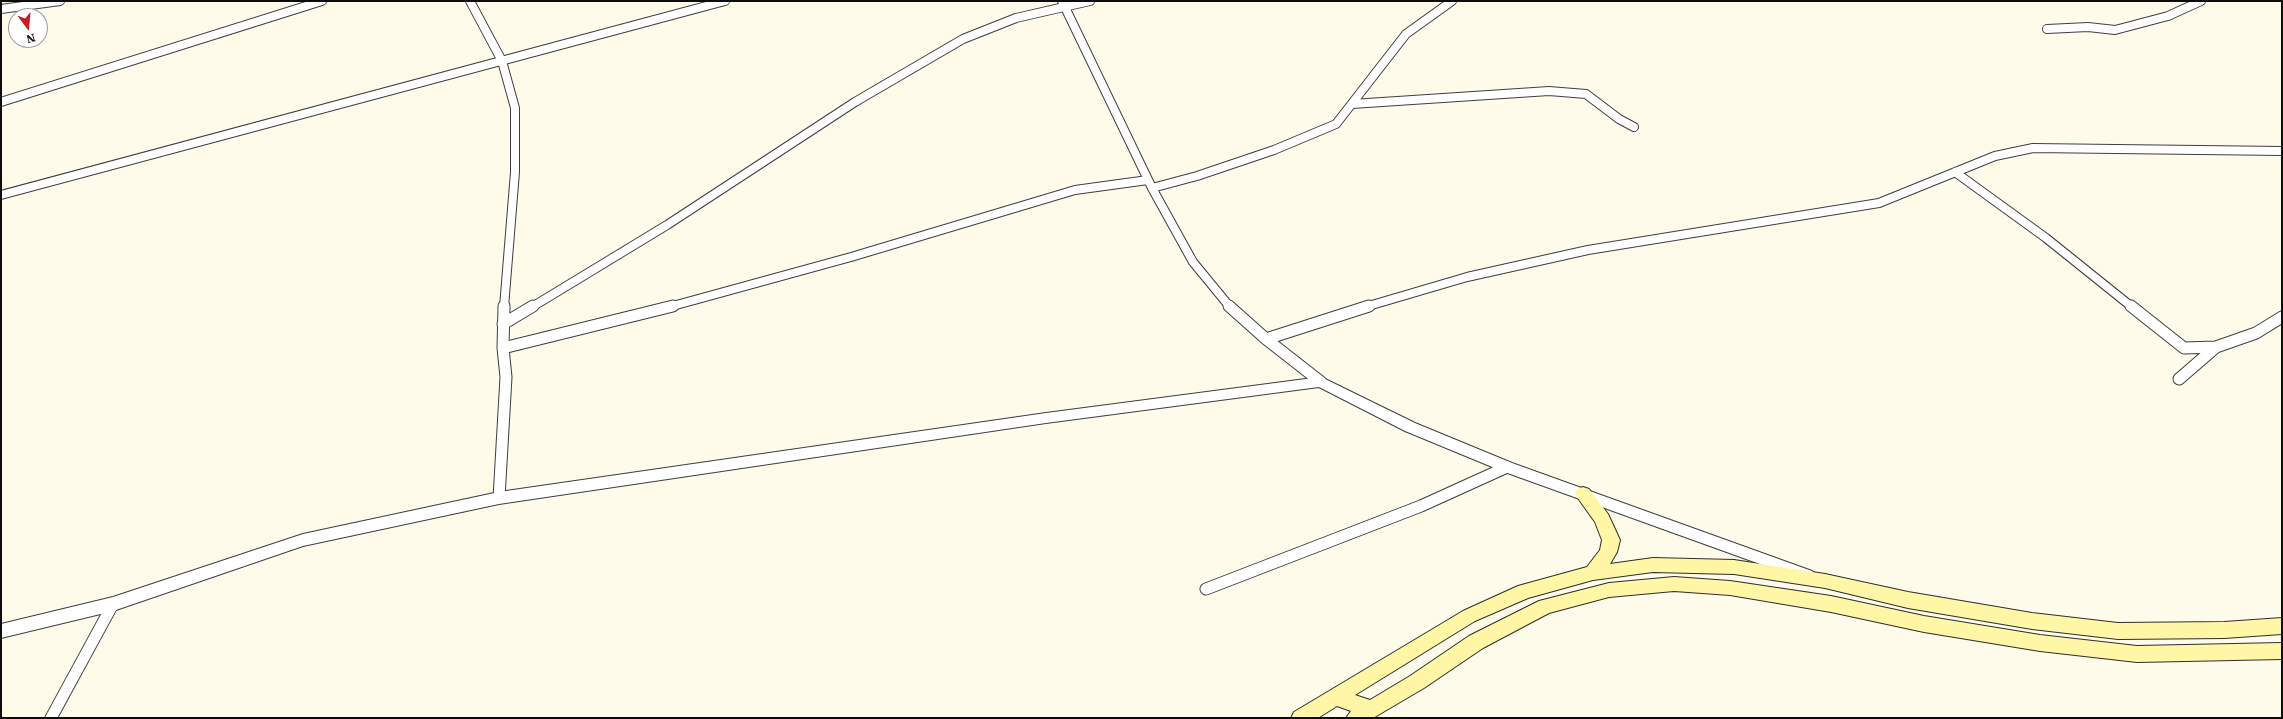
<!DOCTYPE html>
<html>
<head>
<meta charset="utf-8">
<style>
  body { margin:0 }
  #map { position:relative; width:2283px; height:719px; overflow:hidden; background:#fffbeb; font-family:"IBM Plex Serif",serif }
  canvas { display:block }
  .frame { position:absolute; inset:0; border:2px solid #0c0c0c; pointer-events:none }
  .north { position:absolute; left:8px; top:8px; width:40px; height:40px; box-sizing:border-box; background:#fff; border:1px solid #9e9e9e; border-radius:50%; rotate:164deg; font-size:11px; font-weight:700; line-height:16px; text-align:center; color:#0c0c0c }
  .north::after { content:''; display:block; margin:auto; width:14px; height:18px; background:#c21e23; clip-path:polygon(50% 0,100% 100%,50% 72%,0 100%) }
</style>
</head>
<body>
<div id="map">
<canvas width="2283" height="719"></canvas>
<div class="frame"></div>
<div class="north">N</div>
</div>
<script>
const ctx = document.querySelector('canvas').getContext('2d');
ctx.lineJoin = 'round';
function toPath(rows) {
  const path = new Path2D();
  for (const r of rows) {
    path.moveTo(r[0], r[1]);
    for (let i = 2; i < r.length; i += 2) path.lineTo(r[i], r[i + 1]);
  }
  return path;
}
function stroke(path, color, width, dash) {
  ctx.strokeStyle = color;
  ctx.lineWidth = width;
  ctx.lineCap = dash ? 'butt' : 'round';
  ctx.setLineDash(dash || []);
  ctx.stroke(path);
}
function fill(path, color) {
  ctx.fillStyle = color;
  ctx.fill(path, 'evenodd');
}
const minorFar1 = toPath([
  [470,1,502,61,515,108,515,172,504,307],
  [1062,1,1152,188,1193,262,1230,307],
  [1,9,60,1],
  [2047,29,2088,27,2115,30,2168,16,2201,1],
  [1,102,322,1],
  [1352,104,1549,91,1586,94,1619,119,1634,127],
  [1955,172,2046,238,2132,307],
  [1152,188,1197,176,1274,150,1336,124,1406,34,1452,1],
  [1,195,725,1],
  [532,307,667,225,855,102,963,39,1016,18,1090,1],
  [669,307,851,257,1075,190,1148,180],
  [1365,307,1467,277,1588,250,1879,203,1995,156,2033,148,2282,151]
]);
const minor = toPath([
  [1229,306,1266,339,1321,382],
  [2131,306,2184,348,2216,347,2256,333,2282,317],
  [503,324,533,306],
  [1266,339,1369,306],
  [503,348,673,306],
  [2179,379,2216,347],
  [499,498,506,377,503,348,504,306],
  [1206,589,1421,506,1507,467],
  [51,718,113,604]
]);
const tertiary = toPath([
  [1321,377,1415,423,1512,463,1812,571,1815,575,1812,579,1807,581,1502,471,1405,431,1319,387,1046,423,499,504,303,546,113,611,1,638,1,624,113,597,303,534,499,492,1046,413,1321,377]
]);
const secondary = toPath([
  [1583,487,1589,489,1608,514,1620,540,1617,552,1610,564,1653,558,1734,560,1825,574,1908,592,2032,613,2118,623,2224,622,2282,618,2282,634,2224,638,2118,639,2032,629,1908,608,1825,588,1734,574,1653,572,1593,580,1528,598,1475,621,1355,695,1370,700,1410,676,1469,636,1539,601,1609,583,1674,577,1730,581,1831,596,1924,616,2040,635,2137,646,2282,643,2282,659,2137,662,2040,651,1924,632,1831,612,1730,595,1674,591,1609,597,1549,613,1483,648,1424,688,1373,718,1346,718,1351,711,1337,706,1318,718,1291,718,1294,712,1463,611,1518,586,1587,567,1600,550,1602,540,1595,522,1575,494,1577,489,1583,487]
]);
stroke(minorFar1, '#3f3f3f', 10);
stroke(minor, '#3f3f3f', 13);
stroke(tertiary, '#3f3f3f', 2);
stroke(secondary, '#2e2e2e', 2);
stroke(minorFar1, '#fff', 8);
stroke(minor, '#fff', 11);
fill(tertiary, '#fff');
fill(secondary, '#fff7a6');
</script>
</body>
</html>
